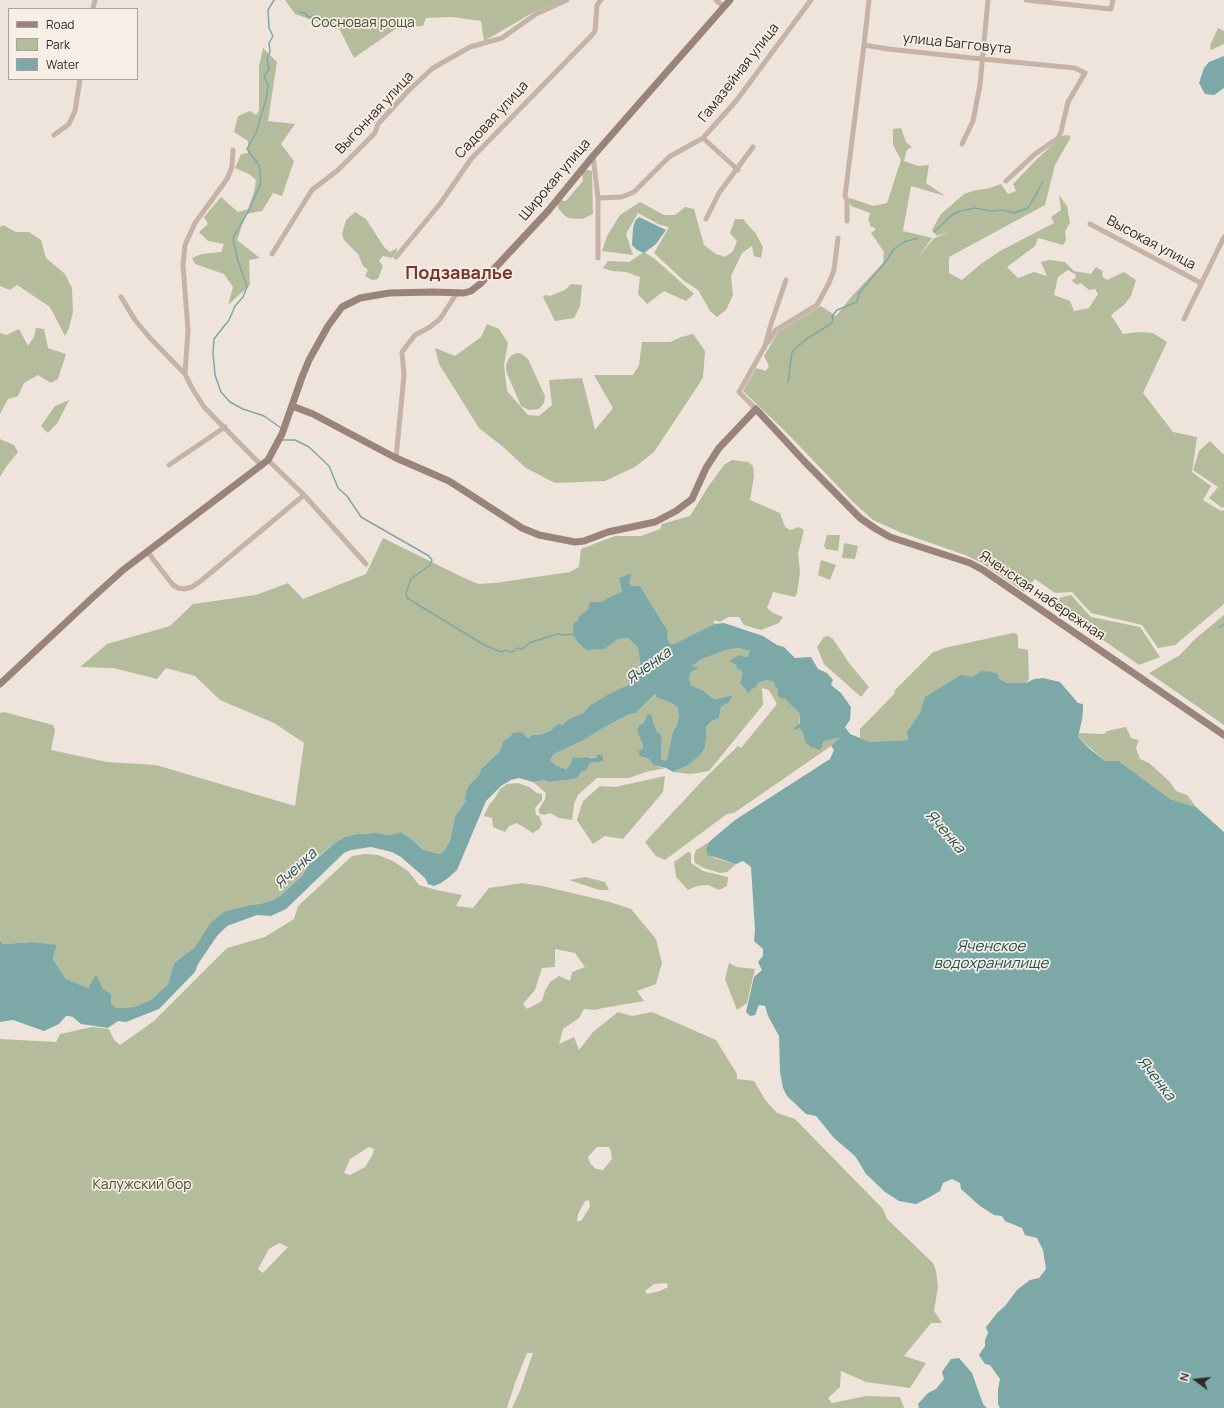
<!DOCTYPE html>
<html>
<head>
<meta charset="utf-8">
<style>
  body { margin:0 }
  #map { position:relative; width:1224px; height:1408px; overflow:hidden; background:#efe4db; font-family:Manrope,sans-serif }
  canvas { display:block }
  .legend { position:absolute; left:8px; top:8px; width:130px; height:72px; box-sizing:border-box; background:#f7eee6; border:1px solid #a9a09a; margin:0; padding:5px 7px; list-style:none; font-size:12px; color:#332a27 }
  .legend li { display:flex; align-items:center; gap:8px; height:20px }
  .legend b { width:20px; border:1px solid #a9a09a }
  .north { position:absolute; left:1176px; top:1360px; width:40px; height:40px; -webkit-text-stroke:3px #f7eee6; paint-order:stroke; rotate:285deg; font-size:11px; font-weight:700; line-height:16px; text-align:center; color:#332a27 }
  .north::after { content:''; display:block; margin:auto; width:14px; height:18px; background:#332a27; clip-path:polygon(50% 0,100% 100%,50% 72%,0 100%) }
</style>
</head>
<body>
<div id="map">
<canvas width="1224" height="1408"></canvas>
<ul class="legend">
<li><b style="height:5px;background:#99837a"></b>Road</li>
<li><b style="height:11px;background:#b4bc9c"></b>Park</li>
<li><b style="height:11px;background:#7ca9a8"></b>Water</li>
</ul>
<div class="north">N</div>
</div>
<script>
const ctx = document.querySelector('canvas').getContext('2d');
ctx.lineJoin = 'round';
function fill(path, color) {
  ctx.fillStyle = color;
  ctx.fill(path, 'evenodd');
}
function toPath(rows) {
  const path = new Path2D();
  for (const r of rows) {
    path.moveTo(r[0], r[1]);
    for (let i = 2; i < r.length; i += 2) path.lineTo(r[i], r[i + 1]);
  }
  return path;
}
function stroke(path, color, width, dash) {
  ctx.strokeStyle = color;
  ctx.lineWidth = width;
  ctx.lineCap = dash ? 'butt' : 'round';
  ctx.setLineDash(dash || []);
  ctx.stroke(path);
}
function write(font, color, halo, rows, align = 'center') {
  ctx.font = font + ' Manrope,sans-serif';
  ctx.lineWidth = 3.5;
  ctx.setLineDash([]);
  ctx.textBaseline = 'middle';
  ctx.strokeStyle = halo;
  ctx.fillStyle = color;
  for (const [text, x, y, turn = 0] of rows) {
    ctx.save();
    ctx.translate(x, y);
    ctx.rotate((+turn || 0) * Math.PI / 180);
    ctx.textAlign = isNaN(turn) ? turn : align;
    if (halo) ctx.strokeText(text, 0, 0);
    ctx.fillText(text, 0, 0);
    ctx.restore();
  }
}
fill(toPath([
  [285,0,562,0,534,12,484,41,481,21,452,17,426,18,423,26,397,28,354,58,340,30,295,14],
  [1218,28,1224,31,1224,44,1211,50,1210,46],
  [263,48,277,62,268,121,295,124,281,144,294,161,282,196,273,193,262,211,246,214,237,240,260,258,249,260,250,285,228,305,233,287,224,274,195,264,192,258,202,254,221,252,224,244,208,241,199,232,208,224,204,217,221,197,238,212,248,209,254,192,256,180,249,174,235,168,241,154,248,153,248,141,234,132,238,116,250,111,256,115,259,111,259,66],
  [901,128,906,142,912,147,907,150,904,161,918,166,929,165,926,183,945,196,911,186,903,231,932,238,918,258,933,239,949,232,937,236,932,230,941,214,964,194,976,190,986,189,1001,184,1008,194,1016,191,1013,184,1036,160,1062,136,1067,135,1071,137,1055,165,1045,205,949,257,949,273,962,280,982,263,1000,251,1054,223,1051,217,1061,210,1059,195,1067,206,1070,223,1065,231,1066,240,1063,245,1038,238,1035,246,1007,267,1018,278,1034,272,1047,276,1041,262,1049,260,1065,262,1074,271,1091,274,1096,267,1103,271,1102,276,1107,280,1124,272,1136,280,1131,296,1124,305,1111,315,1123,334,1139,332,1153,333,1167,342,1143,393,1173,432,1197,437,1192,472,1211,486,1203,500,1221,511,1224,510,1224,604,1175,645,1158,648,1142,625,1091,613,1072,592,1055,593,1035,579,1024,592,982,563,965,555,902,533,873,520,853,502,788,434,743,391,756,368,766,371,769,366,764,356,778,332,821,306,836,316,852,296,883,263,884,252,871,233,875,230,875,228,870,226,870,222,868,221,870,213,851,206,849,201,850,198,873,206,887,203,901,160,893,145,893,129],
  [1068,270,1076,275,1075,279,1071,280,1077,285,1081,283,1089,290,1095,289,1098,294,1089,308,1074,311,1070,301,1054,295,1058,277],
  [584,170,588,170,592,171,593,214,582,219,568,218,562,213,558,208,558,203,559,200,566,201,583,181,582,174],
  [640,202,664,215,675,215,685,207,694,209,704,245,716,254,725,257,733,251,737,241,730,233,735,219,743,219,756,234,763,247,761,258,754,256,752,246,742,253,731,276,733,295,726,310,717,317,710,311,698,290,683,280,654,253,669,227,660,225,638,213,626,234,633,255,602,251,607,236,620,215],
  [355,212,366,219,384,247,390,252,397,248,396,253,392,258,383,256,379,261,383,266,378,279,372,280,365,276,368,270,363,266,358,254,344,240,342,234,346,220],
  [3,225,16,232,29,232,41,240,46,258,65,274,72,288,73,312,69,328,65,336,50,307,17,285,10,290,0,286,0,227],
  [644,252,655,259,694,294,686,301,664,291,647,304,638,294,640,277,626,272,612,271,603,268,608,261,629,262],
  [571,284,582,285,580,306,574,318,555,321,543,297,545,295,550,296,565,290],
  [487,324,499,329,508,343,504,365,507,391,528,415,539,416,552,405,549,380,582,378,595,430,613,408,594,375,633,375,639,365,642,342,670,342,681,337,693,334,705,351,703,378,654,452,635,467,605,481,555,483,526,468,502,446,479,428,439,364,435,348,455,356,481,337],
  [36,328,44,329,48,348,66,354,58,379,51,383,38,375,24,383,18,396,8,399,0,414,0,333,6,335,19,329,28,346,34,337],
  [517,353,522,354,528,359,545,396,544,403,539,409,529,410,521,406,506,371,506,365,509,358,512,355],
  [69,400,58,422,48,433,41,426,55,406],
  [0,439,14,445,18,452,6,467,0,477],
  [1210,441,1224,455,1224,507,1222,508,1209,498,1218,487,1193,470,1199,451],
  [732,460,748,462,753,466,754,476,750,500,780,513,785,527,790,530,799,527,804,530,798,554,800,572,797,593,795,597,773,592,767,608,773,613,783,617,779,623,761,630,744,625,739,617,728,617,720,622,713,620,715,624,704,630,674,644,670,644,667,637,668,631,640,586,632,586,629,582,632,573,620,578,622,591,579,616,605,649,618,639,628,638,638,648,640,663,635,676,628,685,589,706,583,713,569,719,562,725,558,725,550,731,529,738,525,736,509,738,504,740,499,752,481,769,479,775,468,786,466,801,455,816,450,841,443,852,438,854,422,849,414,841,401,832,390,835,376,833,356,834,345,837,336,842,313,861,308,863,307,868,302,876,280,896,273,900,260,904,250,905,225,911,210,923,195,947,174,963,168,984,151,1000,134,1007,117,1008,110,1004,96,974,88,988,66,979,53,959,57,946,32,942,3,944,0,940,0,713,4,712,53,725,55,730,51,750,107,762,156,765,295,806,304,743,274,723,220,700,195,676,166,668,157,679,113,668,80,667,107,644,170,626,193,604,256,595,288,583,303,599,366,574,383,538,460,576,478,584,495,583,570,572,579,567,581,549,615,536,641,536,660,529,662,524,690,516,708,487,724,465],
  [827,535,840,535,838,551,826,549,824,546],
  [844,543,858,546,855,559,842,558],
  [821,560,836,565,830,580,818,575],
  [1071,595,1091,617,1140,627,1160,657,1139,665,1057,608,1058,598],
  [1224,615,1224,725,1149,673,1180,655,1195,639],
  [1013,633,1017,634,1018,636,1018,648,1028,650,1029,679,1026,683,1006,683,908,740,870,742,860,738,860,729,895,693,894,691,933,652,937,651,944,648],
  [828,636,833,639,849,663,869,687,861,697,824,664,817,647,824,637],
  [738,648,750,651,748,656,744,657,741,668,742,674,740,684,751,689,758,683,767,680,774,682,775,687,800,714,799,728,802,731,805,742,822,742,834,739,841,736,831,746,734,813,727,814,665,860,656,856,645,842,703,780,738,746,741,748,777,704,769,690,762,688,763,705,709,771,691,774,673,772,687,766,699,755,705,748,706,740,706,727,712,721,719,718,721,707,733,695,716,699,711,697,704,691,691,685,689,679,691,672,698,668,691,666,700,660,726,650],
  [655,694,656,697,671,703,677,707,679,715,677,725,673,731,667,759,665,762,661,759,662,739,657,732,653,720,648,717,643,724,641,741,643,744,644,758,650,760,658,767,666,768,646,772,629,778,597,778,578,795,574,804,572,820,559,818,550,813,544,815,539,813,539,809,545,799,546,793,533,782,544,780,549,782,574,779,578,777,582,771,590,763,596,762,596,758,589,757,581,759,575,757,572,758,570,765,566,769,557,766,550,760,554,754,584,740,603,728,628,715,636,713],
  [1126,727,1131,738,1139,740,1136,748,1140,759,1149,763,1159,772,1170,782,1176,791,1187,795,1196,807,1170,799,1119,761,1105,761,1078,737,1079,733,1104,734,1107,731],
  [665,776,663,792,623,839,605,836,593,844,577,820,583,801,600,786,615,787],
  [518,783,529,787,537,793,542,794,542,800,535,808,536,815,539,816,542,824,539,829,533,833,517,823,509,826,505,832,493,827,492,818,484,816,489,805,495,798,500,789,507,784],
  [709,842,706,849,714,858,736,864,727,872,720,873,704,868,695,863,694,856,696,850],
  [688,852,691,853,691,863,703,871,728,877,727,886,719,890,708,885,697,886,688,890,676,877,674,862],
  [365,854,378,855,393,861,408,871,419,885,436,890,462,895,456,906,473,908,489,888,522,883,542,886,610,902,631,909,656,939,662,963,656,984,637,991,644,1001,603,1008,595,1010,584,1009,579,1018,563,1029,559,1044,574,1037,579,1050,593,1032,618,1012,632,1016,652,1012,716,1040,737,1074,737,1079,754,1081,766,1101,777,1113,795,1119,883,1209,887,1219,933,1263,936,1271,938,1287,934,1311,942,1323,931,1323,904,1356,926,1363,910,1388,866,1382,841,1371,840,1387,828,1398,832,1403,866,1396,900,1397,904,1408,512,1408,520,1391,533,1353,527,1353,515,1383,507,1408,0,1408,0,1039,56,1042,60,1034,92,1027,109,1029,114,1040,120,1045,154,1021,227,948,265,937,294,919,298,906,352,856],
  [555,949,575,953,585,967,572,972,570,981,559,976,550,982,545,991,542,1001,527,1009,523,1004,535,990,542,968,555,967],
  [369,1147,374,1149,373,1154,365,1167,350,1175,344,1173,350,1159],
  [597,1147,609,1147,611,1151,612,1159,603,1170,596,1169,590,1163,588,1157],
  [589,1200,590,1207,581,1221,577,1221,578,1214,585,1201],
  [279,1243,288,1247,263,1273,258,1269,269,1249],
  [654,1284,667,1283,668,1287,660,1291,647,1294,645,1291],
  [585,877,605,882,609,890,599,890,569,880],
  [729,963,737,967,755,969,747,1003,737,1010,725,979]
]), '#b4bc9c');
fill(toPath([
  [1224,56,1224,88,1214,95,1205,94,1199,83,1204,68,1209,62],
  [639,217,666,230,656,244,644,253,637,250,632,245,633,228,635,221],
  [632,573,629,582,632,586,640,586,668,631,667,637,670,644,674,644,715,624,724,623,763,636,777,645,784,647,795,658,811,657,818,669,827,673,833,680,831,685,841,693,851,707,850,720,845,727,850,734,870,742,908,740,907,732,920,713,925,697,961,675,972,677,982,671,991,672,998,674,998,678,1006,683,1026,683,1034,679,1043,678,1060,682,1078,703,1083,704,1083,710,1082,720,1078,737,1090,749,1105,761,1119,761,1170,799,1196,807,1224,832,1224,1408,1000,1408,998,1404,998,1389,1000,1379,990,1365,985,1364,979,1355,985,1346,985,1340,988,1333,986,1327,997,1313,1005,1306,1017,1290,1030,1280,1039,1278,1046,1269,1043,1250,1037,1238,1025,1235,1022,1228,1005,1221,1002,1216,994,1215,980,1206,961,1189,960,1183,952,1179,943,1183,940,1191,930,1197,916,1204,899,1201,885,1192,866,1174,855,1156,834,1138,816,1116,806,1114,787,1096,783,1088,780,1072,779,1036,768,1016,765,1006,759,1005,755,1015,750,1016,746,1012,754,977,762,970,758,962,763,956,763,949,754,941,755,930,751,867,743,861,736,864,708,855,706,849,709,842,735,820,830,759,834,750,831,746,840,737,823,742,822,748,818,750,814,747,812,748,805,742,802,731,799,728,796,730,794,728,800,723,800,714,784,698,782,699,778,696,778,690,775,687,774,682,767,680,758,683,755,688,751,689,749,693,747,692,745,688,740,684,742,674,741,669,739,671,735,664,729,661,739,655,744,657,748,656,750,651,738,648,726,650,700,660,692,666,699,668,691,672,689,679,691,685,704,691,711,697,716,699,733,695,728,703,725,704,721,707,719,718,712,721,706,727,706,740,705,748,699,756,687,766,673,772,666,768,653,765,650,760,639,755,639,751,643,748,643,744,641,741,637,729,640,725,643,724,647,717,647,714,651,715,657,732,660,734,662,739,661,759,665,761,667,759,673,731,677,725,679,715,677,707,671,703,656,697,655,694,636,713,628,715,603,728,584,740,554,754,550,760,557,766,566,769,570,765,572,758,575,757,581,758,589,757,591,758,596,758,598,754,603,756,603,761,590,763,585,771,582,771,578,777,574,779,549,782,544,780,533,782,519,778,511,780,501,786,486,801,457,870,448,878,441,883,434,886,428,884,425,878,401,857,392,852,371,847,351,850,344,853,286,909,271,916,257,915,227,926,217,936,198,964,195,972,159,1009,126,1022,118,1021,108,1028,81,1024,73,1017,69,1016,66,1016,59,1024,44,1031,13,1020,0,1022,0,940,3,944,32,942,57,945,53,959,66,979,88,988,96,974,103,989,111,994,111,1004,117,1008,134,1007,151,1000,168,984,174,963,195,947,210,923,225,911,250,905,260,904,273,900,280,896,302,876,307,868,308,863,314,861,336,842,345,837,356,834,376,833,390,835,401,832,414,841,422,849,438,854,443,852,450,841,455,816,466,801,465,798,468,786,479,775,481,769,499,752,504,740,509,738,513,733,522,732,525,736,529,738,533,735,538,735,550,731,558,724,562,725,569,719,583,713,589,706,609,694,628,685,635,676,640,663,638,648,628,638,618,639,605,649,586,650,578,642,573,634,574,623,578,621,579,616,588,610,590,602,601,602,622,591,619,578],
  [959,1358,972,1373,983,1404,987,1408,919,1408,918,1404,928,1393,936,1389,944,1379,942,1372,951,1359]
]), '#7ca9a8');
stroke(toPath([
  [274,0,268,10,269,28,273,36,269,43,270,52,267,59,269,69,264,76,268,86,266,99,256,133,247,149,259,165,261,183,248,212,233,238,237,258,247,287,243,297,235,306,229,320,214,339,213,353,215,375,221,392,230,402,243,409,264,416,281,428],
  [299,12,305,13,308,17,316,16,322,19],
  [934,232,952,215,960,211,975,208,991,211,1004,210,1014,213,1028,208,1043,182],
  [788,382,792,352,805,340,832,323,833,321,832,316,837,310,857,302,859,293,887,260,894,249,904,242,918,238],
  [282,440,295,440,309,447,329,466,338,488,347,496,361,517,429,556,432,560,430,565,411,579,406,593,407,598,486,646,501,652,506,650,509,652,514,651,517,648,522,649,529,643,557,634,560,634,562,635,575,634],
  [1219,627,1224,624]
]), '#7ca9a8', 1.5);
stroke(toPath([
  [716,0,724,7],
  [1026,0,1111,9,1113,0],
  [93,9,95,0],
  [864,45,888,49,982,59,1075,68,1085,73,1068,102,1061,132,1058,138,1035,154,1006,181],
  [54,135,69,124,75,111,80,79],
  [703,138,738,170],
  [962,144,973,121,980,85,988,0],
  [233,150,232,167,227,179,195,223,185,245,183,265,188,330,185,374,192,388,204,407,262,466],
  [593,156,598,198,598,258],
  [598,198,622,197,634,192,669,157,703,138,736,101,811,0],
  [706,219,719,193,753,147],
  [847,221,847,200,845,196,864,45,869,0],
  [1090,224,1201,283],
  [272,254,312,190,338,170,375,133,378,124,409,90,433,68,470,47,502,38,536,14,567,0],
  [396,257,440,204,471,159,592,35,595,31,597,5,601,0],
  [121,297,135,320,150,338,185,374],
  [1184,319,1224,237],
  [768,342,776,330,817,305,829,283,834,270,838,238],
  [756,409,739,392,765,346,771,324,786,280],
  [396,458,404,375,402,352,415,335,430,327,440,319,457,293],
  [268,460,304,495,366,564],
  [169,465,225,427],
  [148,551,152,558,173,585,178,588,184,589,192,587,202,580,304,495]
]), '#c6b3a8', 5);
stroke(toPath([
  [292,406,313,414,396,458,449,481,522,528,539,535,575,542,584,541,608,532,655,522,676,511,692,499,706,468,719,448,756,409,804,461,860,518,876,529,890,537,970,563,983,570,1224,735],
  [0,684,91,599,123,570,268,460,282,434,302,377,309,360,328,326,342,307,360,298,389,293,432,292,464,293,471,291,480,284,548,211,593,156,730,0]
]), '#99837a', 7);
write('14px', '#454f2e', '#f7eee6', [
  ["Сосновая роща",363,23],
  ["Калужский бор",142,1185]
]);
write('14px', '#332a27', '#f7eee6', [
  ["улица Багговута",957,44,6],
  ["Гамазейная улица",739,73,-52],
  ["Выгонная улица",375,113,-47],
  ["Садовая улица",492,120,-47],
  ["Широкая улица",555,180,-50],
  ["Высокая улица",1151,243,28],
  ["Яченская набережная",1042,596,34]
]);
write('italic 15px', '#215150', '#f7eee6', [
  ["Яченка",649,666,-36],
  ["Яченка",945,832,49],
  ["Яченка",296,869,-43],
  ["Яченское",991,947],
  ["водохранилище",991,964],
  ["Яченка",1156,1079,52]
]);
write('bold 18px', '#7a3628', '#f7eee6', [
  ["Подзавалье",459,274]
]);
</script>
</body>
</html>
